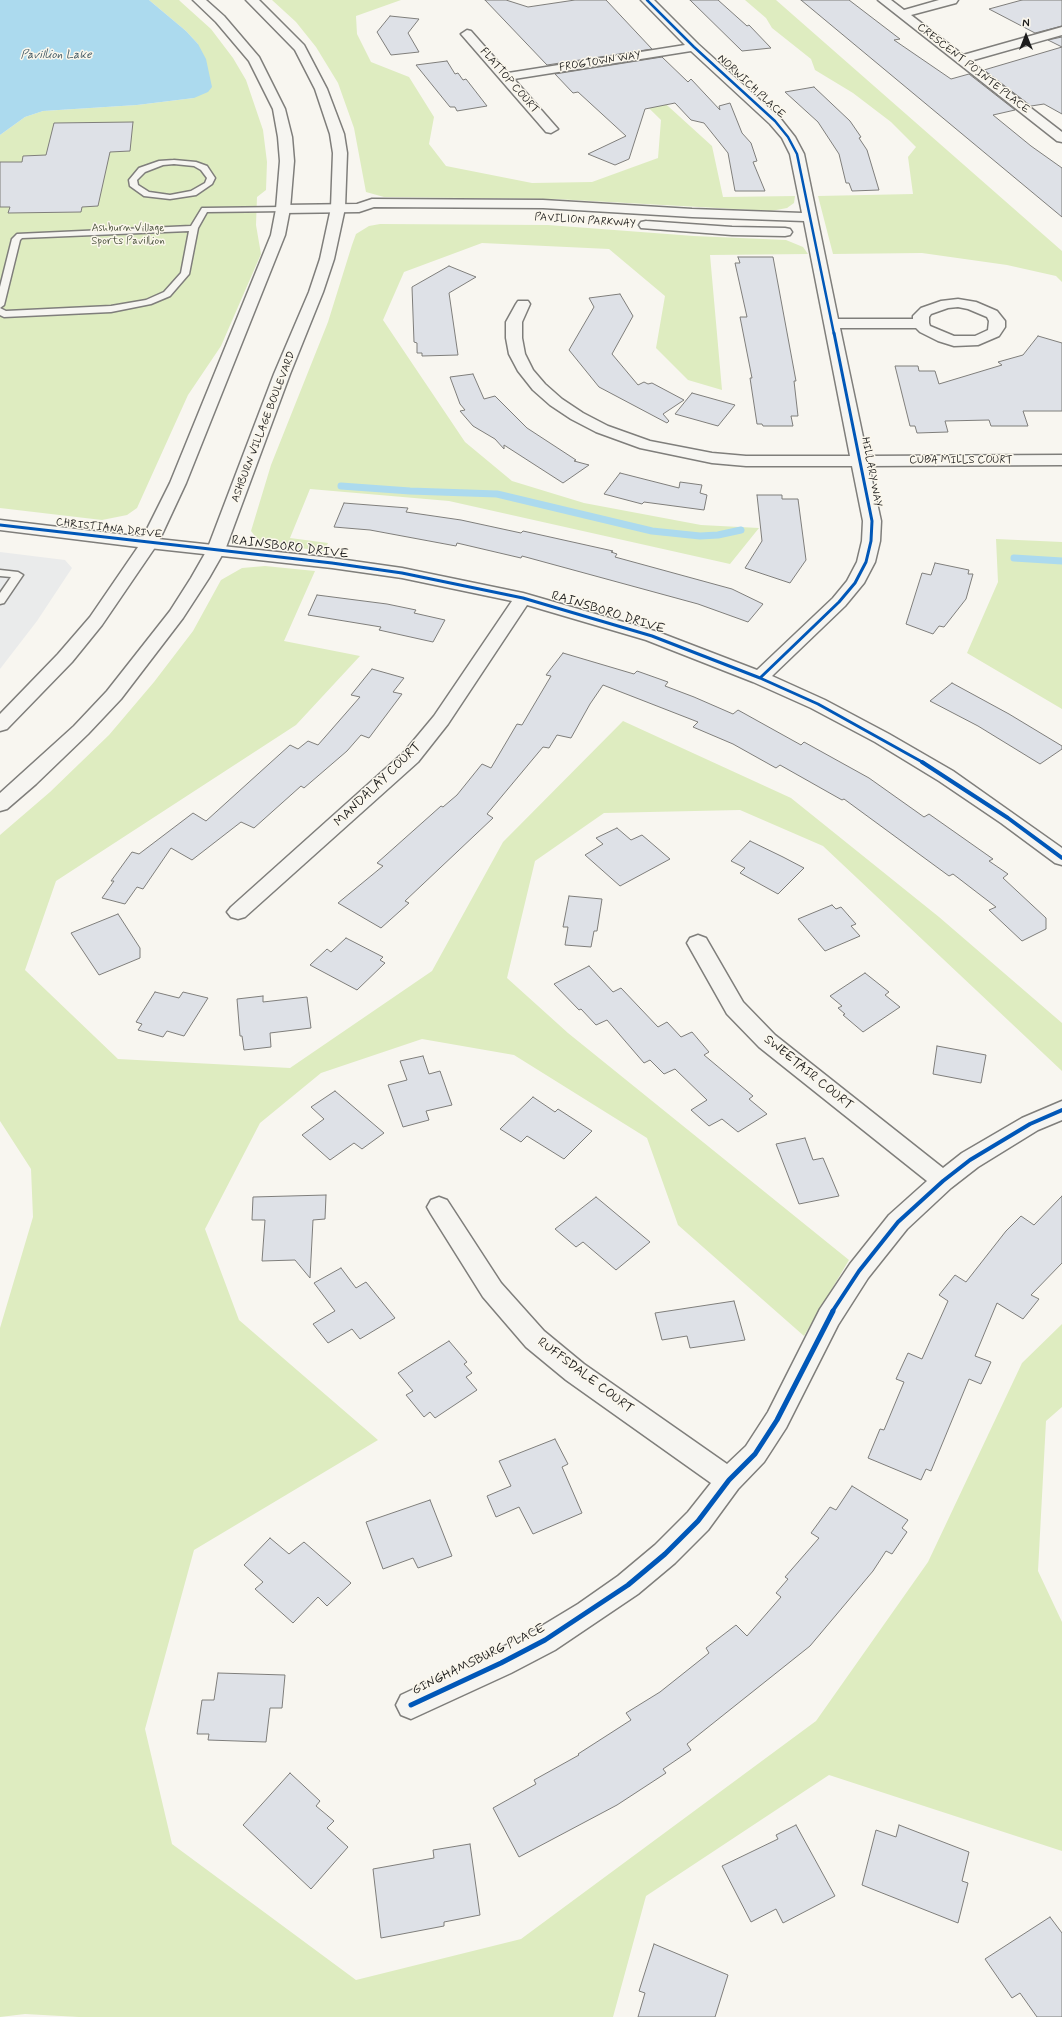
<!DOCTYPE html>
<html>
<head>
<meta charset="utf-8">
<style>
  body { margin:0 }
  #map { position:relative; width:1062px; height:2017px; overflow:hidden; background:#f8f6f0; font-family:Mynerve,sans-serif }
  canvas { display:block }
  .north { position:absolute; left:1006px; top:16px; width:40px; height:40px; -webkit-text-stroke:3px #fbf7ec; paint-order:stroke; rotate:0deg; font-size:11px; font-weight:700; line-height:16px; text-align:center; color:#1c1c1c }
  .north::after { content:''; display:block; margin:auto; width:14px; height:18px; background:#1c1c1c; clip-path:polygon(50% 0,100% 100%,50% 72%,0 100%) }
</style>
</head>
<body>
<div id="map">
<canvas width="1062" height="2017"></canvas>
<div class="north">N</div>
</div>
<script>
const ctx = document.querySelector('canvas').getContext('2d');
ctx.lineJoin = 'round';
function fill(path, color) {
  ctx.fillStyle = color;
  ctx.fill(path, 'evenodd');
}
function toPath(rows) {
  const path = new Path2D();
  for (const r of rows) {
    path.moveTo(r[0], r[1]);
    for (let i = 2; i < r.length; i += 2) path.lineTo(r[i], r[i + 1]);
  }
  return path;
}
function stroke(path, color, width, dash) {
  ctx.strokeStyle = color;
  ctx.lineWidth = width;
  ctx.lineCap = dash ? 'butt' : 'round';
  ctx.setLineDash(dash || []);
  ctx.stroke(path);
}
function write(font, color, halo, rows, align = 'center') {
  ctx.font = font + ' Mynerve,sans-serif';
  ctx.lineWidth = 3;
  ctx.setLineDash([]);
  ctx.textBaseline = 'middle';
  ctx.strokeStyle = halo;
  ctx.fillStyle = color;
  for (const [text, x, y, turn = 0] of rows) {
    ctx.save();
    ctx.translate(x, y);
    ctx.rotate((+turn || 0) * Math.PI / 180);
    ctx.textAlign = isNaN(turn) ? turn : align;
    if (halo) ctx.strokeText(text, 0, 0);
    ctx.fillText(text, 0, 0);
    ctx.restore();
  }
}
fill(toPath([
  [0,552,65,560,72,568,37,621,0,669]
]), '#eaebeb');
fill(toPath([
  [149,0,179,0,181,2,211,29,233,58,246,80,263,130,267,162,266,190,257,197,256,225,261,254,221,346,188,395,137,508,127,515,102,520,0,508,0,135,25,117,43,111,137,105,194,98,198,44,186,31],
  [272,0,401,0,356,16,357,34,371,62,409,77,434,117,429,144,446,166,532,183,592,182,658,158,661,120,609,69,625,67,712,146,723,197,795,196,794,203,787,208,771,211,555,199,384,197,366,192,354,128,338,83,316,47,296,22],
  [745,0,776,0,1062,251,1062,282,1056,276,1007,265,922,253,833,254,818,196,913,194,908,157,916,147,891,122,853,93,815,70,811,59,772,28,766,18],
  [380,224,548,225,694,236,786,240,803,247,808,254,710,255,722,390,688,380,656,348,665,296,609,249,482,243,404,272,383,320,465,442,512,481,584,503,701,525,759,528,730,564,449,501,310,489,290,538,328,543,324,551,275,545,258,540,251,531,271,465,328,322,352,245,356,234,369,226],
  [996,539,1062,542,1062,709,967,653,998,582],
  [265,566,315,571,284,641,360,656,296,725,56,881,25,970,118,1059,290,1068,432,971,503,842,623,721,791,798,939,917,1062,1023,1062,1071,823,846,740,810,604,813,535,861,507,978,568,1033,849,1260,804,1336,678,1225,647,1138,514,1055,422,1039,321,1073,260,1123,205,1229,239,1320,378,1440,194,1550,145,1729,172,1844,356,1980,521,1939,816,1721,928,1562,1022,1363,1062,1324,1062,1407,1046,1421,1038,1571,1062,1622,1062,1851,829,1775,646,1896,613,2017,79,2017,25,2014,0,2017,0,1328,33,1217,31,1169,0,1121,0,835,50,792,109,735,154,682,193,631,221,580,242,568]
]), '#deecc0');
fill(toPath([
  [0,0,149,0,186,31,198,44,206,59,212,87,208,92,194,98,137,105,43,111,25,117,0,135]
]), '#acdaee');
stroke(toPath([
  [341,486,410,491,497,494,652,531,700,536,718,535,741,530],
  [1014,558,1062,561]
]), '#acdaee', 7);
const building = toPath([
  [485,0,506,0,528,7,575,0,606,0,652,49,547,65,485,0],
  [690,0,718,0,747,26,749,25,771,48,742,51,690,0],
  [801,0,849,0,900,39,894,40,951,79,969,74,1015,110,993,115,1031,146,1062,168,1062,217,801,0],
  [1022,0,1062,0,1062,26,1035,33,989,9,1022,0],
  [390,16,419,19,408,33,419,52,391,55,377,32,390,16],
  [1062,37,1062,114,1044,104,1031,106,984,70,1062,47,1048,40,1062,37],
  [662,57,688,82,691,79,720,110,719,106,730,103,742,133,751,143,757,161,753,162,765,191,735,191,728,153,704,123,691,120,675,103,645,109,629,159,615,165,588,154,626,136,578,92,573,93,555,74,662,57],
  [447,61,455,74,458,73,463,80,466,79,487,106,457,111,455,107,450,107,416,65,447,61],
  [814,87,850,121,861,137,859,138,867,150,879,190,852,191,849,183,846,183,839,154,818,122,785,92,814,87],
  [133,122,130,151,110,152,98,206,82,207,81,212,8,213,10,207,0,207,0,162,22,162,23,156,46,155,54,123,133,122],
  [738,257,773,257,796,381,794,381,798,416,791,416,793,426,763,426,762,424,757,424,750,378,752,378,740,317,747,317,735,263,740,263,738,257],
  [449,266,476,277,449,293,458,355,422,356,422,353,417,353,417,343,414,342,412,287,449,266],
  [620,294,633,316,612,354,638,385,644,382,648,384,652,383,684,400,663,414,669,421,667,423,599,387,569,350,594,307,589,298,620,294],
  [1038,336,1062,343,1062,411,1023,411,1028,426,991,426,989,420,945,421,948,432,917,433,915,426,910,426,895,366,918,366,919,371,935,371,939,384,1002,365,998,362,1023,355,1038,336],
  [473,374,484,399,495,396,527,428,576,460,574,461,589,465,563,483,504,445,504,449,495,439,473,426,460,411,465,410,460,404,450,377,473,374],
  [692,393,735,405,718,426,675,414,692,393],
  [620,473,679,488,680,482,702,485,700,493,707,495,704,510,644,502,642,504,604,494,620,473],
  [757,495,782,495,782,499,798,499,806,560,790,583,745,568,762,541,757,495],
  [344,503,408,508,406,512,461,520,521,533,523,531,613,551,611,552,617,554,615,557,732,589,763,604,748,622,698,604,522,556,521,558,457,543,456,546,370,530,334,527,344,503],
  [935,563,969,570,968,574,973,574,966,599,944,627,939,626,933,634,906,624,922,573,931,575,935,563],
  [317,595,387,604,416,610,414,613,445,620,433,642,379,630,381,627,308,615,317,595],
  [563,653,634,674,637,671,668,682,665,686,694,697,733,714,738,710,801,745,804,742,869,778,924,817,929,814,993,859,989,861,1008,874,1003,878,1046,918,1046,929,1022,941,989,910,996,907,953,874,949,876,844,799,842,800,780,765,776,768,733,744,693,727,698,722,603,685,590,704,571,738,557,735,549,748,543,747,487,814,493,818,405,901,409,903,381,928,338,903,383,866,377,863,441,806,443,807,457,795,482,764,491,768,517,724,522,725,551,676,546,675,563,653],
  [372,669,404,678,393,692,402,694,369,738,361,735,347,751,304,788,301,786,254,828,241,822,192,860,171,848,143,889,137,887,125,904,102,898,114,881,111,881,132,852,139,854,193,813,206,821,290,745,298,749,308,741,318,745,360,697,351,695,372,669],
  [952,683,1009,714,1062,746,1062,749,1040,764,978,726,930,701,952,683],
  [617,828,631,840,642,835,670,859,620,886,585,855,603,844,596,838,617,828],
  [750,841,783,857,804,868,778,894,740,873,745,868,731,861,750,841],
  [569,896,602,899,597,931,594,931,591,947,565,945,568,927,563,927,569,896],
  [832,905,836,909,841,907,856,924,851,926,860,936,825,951,798,919,832,905],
  [118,914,140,948,140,958,99,975,71,933,118,914],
  [346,938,383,957,380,960,385,963,357,990,310,965,327,949,331,952,346,938],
  [589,966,613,992,621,988,658,1027,667,1022,681,1037,692,1032,709,1052,704,1055,753,1096,749,1099,767,1114,738,1132,722,1119,709,1126,691,1110,707,1100,675,1069,664,1074,650,1060,644,1063,607,1020,596,1025,581,1009,579,1010,554,984,589,966],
  [865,973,889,992,885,995,900,1007,863,1032,843,1015,845,1014,838,1008,842,1006,830,996,865,973],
  [155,992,179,998,183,992,208,998,184,1036,167,1031,163,1037,138,1030,142,1024,136,1022,155,992],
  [263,996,263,1002,307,997,311,1028,270,1033,271,1047,244,1050,242,1036,240,1036,237,999,263,996],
  [937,1046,986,1055,981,1083,933,1074,937,1046],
  [423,1056,429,1074,440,1071,452,1105,426,1111,429,1120,403,1127,388,1085,407,1080,400,1061,423,1056],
  [335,1091,384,1133,362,1149,354,1143,330,1160,302,1135,324,1119,311,1107,335,1091],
  [533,1097,555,1112,558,1109,592,1131,564,1159,527,1136,521,1142,500,1129,533,1097],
  [805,1138,813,1160,823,1158,839,1196,799,1204,776,1144,805,1138],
  [326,1195,325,1219,313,1220,310,1278,295,1260,262,1261,265,1220,252,1220,253,1197,326,1195],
  [1062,1196,1062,1263,1031,1295,1039,1299,1023,1319,997,1303,975,1356,991,1362,981,1384,969,1379,931,1471,926,1469,921,1480,868,1458,880,1429,884,1430,904,1382,896,1379,908,1353,922,1359,948,1301,939,1295,955,1275,966,1282,1006,1231,1021,1216,1034,1225,1062,1196],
  [596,1197,650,1242,616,1270,583,1242,576,1247,555,1229,596,1197],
  [341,1268,356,1288,366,1282,395,1318,360,1339,352,1329,328,1343,313,1324,335,1311,314,1283,341,1268],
  [734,1301,745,1340,690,1348,687,1336,662,1340,655,1313,734,1301],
  [449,1341,467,1362,464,1364,472,1373,466,1377,477,1390,435,1418,430,1412,424,1417,406,1395,413,1391,398,1373,449,1341],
  [555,1439,568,1464,562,1467,582,1513,533,1534,519,1507,496,1517,487,1496,511,1486,499,1461,555,1439],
  [852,1486,908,1520,902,1528,907,1532,892,1554,886,1551,873,1571,810,1646,687,1744,691,1750,663,1769,666,1773,617,1805,519,1857,493,1808,536,1784,534,1780,579,1755,578,1754,631,1720,626,1713,660,1692,709,1653,706,1648,736,1625,747,1636,781,1597,776,1593,788,1579,785,1577,819,1538,811,1533,830,1507,836,1510,852,1486],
  [430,1500,452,1556,418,1568,413,1558,383,1569,366,1522,430,1500],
  [270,1538,289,1554,304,1542,351,1583,327,1606,318,1597,293,1623,255,1589,263,1582,244,1565,270,1538],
  [218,1673,285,1675,282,1708,270,1708,266,1742,208,1740,209,1734,197,1734,202,1700,214,1700,218,1673],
  [290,1773,320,1801,316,1806,334,1821,327,1828,348,1847,311,1889,243,1825,290,1773],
  [796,1825,835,1896,783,1923,776,1909,751,1922,722,1866,778,1839,776,1835,796,1825],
  [899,1825,969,1852,962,1881,968,1883,958,1923,862,1885,876,1830,896,1837,899,1825],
  [470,1844,480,1915,444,1922,444,1926,381,1938,373,1869,434,1858,433,1850,470,1844],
  [1050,1917,1062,1933,1062,2017,1037,2017,1020,1993,1012,1998,985,1959,1050,1917],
  [654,1944,728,1975,715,2017,638,2017,645,1993,639,1991,654,1944]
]);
fill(building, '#dee1e7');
stroke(building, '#7f7e7b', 1);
const lane = toPath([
  [174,160,196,162,207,166,215,178,212,184,196,195,170,199,144,196,130,186,129,180,139,168,159,161,174,160],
  [174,164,194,166,201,170,207,178,205,183,191,191,170,195,149,192,138,185,137,180,145,172,163,165,174,164],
  [283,207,287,209,286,211,207,212,198,228,189,274,170,296,151,304,111,312,4,317,0,315,0,308,6,311,111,306,146,300,164,292,181,273,189,231,22,238,20,240,4,305,0,308,0,287,12,239,17,234,191,226,202,208,205,208,283,207],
  [0,570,18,572,23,575,4,603,0,604,0,593,11,577,0,576,0,570]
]);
const street = toPath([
  [641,0,654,0,698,44,780,118,795,137,804,154,838,319,913,319,913,316,921,308,941,301,958,299,976,302,997,311,1005,321,1005,327,999,336,978,345,954,346,938,341,920,332,916,328,840,328,867,456,1062,455,1062,465,869,466,881,521,880,541,875,562,864,583,845,606,772,676,825,700,889,734,953,771,1062,848,1062,865,1055,863,1001,823,939,781,875,742,811,708,753,682,646,640,527,605,448,724,418,762,245,917,238,919,231,917,227,912,231,907,404,752,434,716,512,601,402,578,332,568,149,548,143,547,140,543,143,539,149,538,332,558,402,568,523,593,658,632,757,670,833,598,847,581,857,562,862,541,863,521,852,466,746,466,712,463,640,448,596,432,571,419,550,405,533,390,518,371,509,354,506,338,506,322,516,304,518,301,528,301,530,304,522,322,522,338,525,354,533,370,545,384,562,399,583,413,608,426,650,441,712,453,746,456,850,456,804,221,692,217,543,208,374,207,359,212,283,213,278,212,276,209,278,206,283,205,357,204,372,199,543,200,692,209,802,213,790,154,782,138,770,124,691,51,514,79,558,129,551,133,546,132,461,34,467,30,471,31,508,73,685,45,641,0],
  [958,307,968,309,987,317,989,321,988,330,975,336,954,336,930,326,929,323,929,317,931,314,948,308,958,307],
  [878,0,891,0,904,10,939,0,958,0,956,3,911,15,963,55,1062,27,1062,35,970,61,1062,132,1062,142,1057,141,878,0],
  [646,221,732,227,785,228,790,229,792,232,790,235,785,236,732,235,641,228,639,225,641,222,646,221],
  [698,935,706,938,743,1002,775,1035,943,1168,962,1153,1022,1118,1062,1101,1062,1120,1038,1130,978,1167,951,1188,907,1229,868,1278,838,1325,786,1428,764,1462,738,1489,708,1530,675,1563,638,1594,555,1650,511,1673,411,1719,401,1715,396,1705,401,1695,491,1653,535,1630,578,1604,618,1576,655,1545,688,1512,711,1483,566,1380,526,1347,483,1297,431,1214,427,1207,431,1200,439,1197,447,1200,501,1283,544,1331,584,1364,727,1464,746,1446,768,1412,820,1309,850,1264,889,1215,927,1181,759,1047,727,1014,687,943,690,938,698,935]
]);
const secondary = toPath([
  [193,0,206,0,224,16,259,57,285,109,292,137,294,161,290,209,285,235,186,483,158,543,102,625,72,662,7,729,0,731,0,714,58,654,90,617,138,547,0,530,0,520,143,537,170,483,271,235,276,209,280,161,278,137,273,109,249,61,216,22,193,0],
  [246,0,259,0,304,45,327,89,344,134,347,153,345,208,334,259,323,292,290,374,225,550,209,578,183,618,121,699,88,734,36,784,7,809,0,811,0,793,74,726,107,691,170,611,191,578,207,550,274,374,309,292,320,259,331,208,333,153,330,134,315,89,295,50,246,0]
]);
stroke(lane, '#7f7e7b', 3);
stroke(street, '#7f7e7b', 3);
stroke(secondary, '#7f7e7b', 3);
fill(lane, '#f6f5f1');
fill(street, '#f6f5f1');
fill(secondary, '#f6f5f1');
stroke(toPath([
  [647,0,694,47,775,121,788,137,797,154,834,334]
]), '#0057b8', 2.5);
stroke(toPath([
  [0,525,332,563,402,573,523,598,652,636,760,678,818,704,924,763],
  [760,678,839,602,855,583,866,562,871,541,872,521,834,333]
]), '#0057b8', 3);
stroke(toPath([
  [922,762,1008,818,1062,858],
  [832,1312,859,1271,898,1222,943,1181,970,1160,1030,1124,1062,1110]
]), '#0057b8', 4);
stroke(toPath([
  [411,1705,501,1663,545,1640,628,1585,665,1554,698,1521,729,1480,755,1454,777,1420,833,1311]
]), '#0057b8', 5);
write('11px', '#1c1c1c', '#fbf7ec', [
  ["FROGTOWN WAY",600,62,-9],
  ["CRESCENT POINTE PLACE",973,69,38],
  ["FLATTOP COURT",509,81,49],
  ["NORWICH PLACE",751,87,43],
  ["PAVILION PARKWAY",585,221,4],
  ["ASHBURN VILLAGE BOULEVARD",264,427,-69],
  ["CUBA MILLS COURT",961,461],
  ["HILLARY WAY",871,472,79],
  ["CHRISTIANA DRIVE",109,529,7]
]);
write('11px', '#505842', '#fbf7ec', [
  ["Ashburn Village",128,229],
  ["Sports Pavillion",128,242]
]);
write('italic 12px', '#435a65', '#fbf7ec', [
  ["Pavillion Lake",56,55]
]);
write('13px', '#1c1c1c', '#fbf7ec', [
  ["RAINSBORO DRIVE",290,548,7],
  ["RAINSBORO DRIVE",608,613,17],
  ["MANDALAY COURT",378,785,-44],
  ["SWEETAIR COURT",808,1073,39],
  ["RUFFSDALE COURT",585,1376,37],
  ["GINGHAMSBURG PLACE",479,1660,-26]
]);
</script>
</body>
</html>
